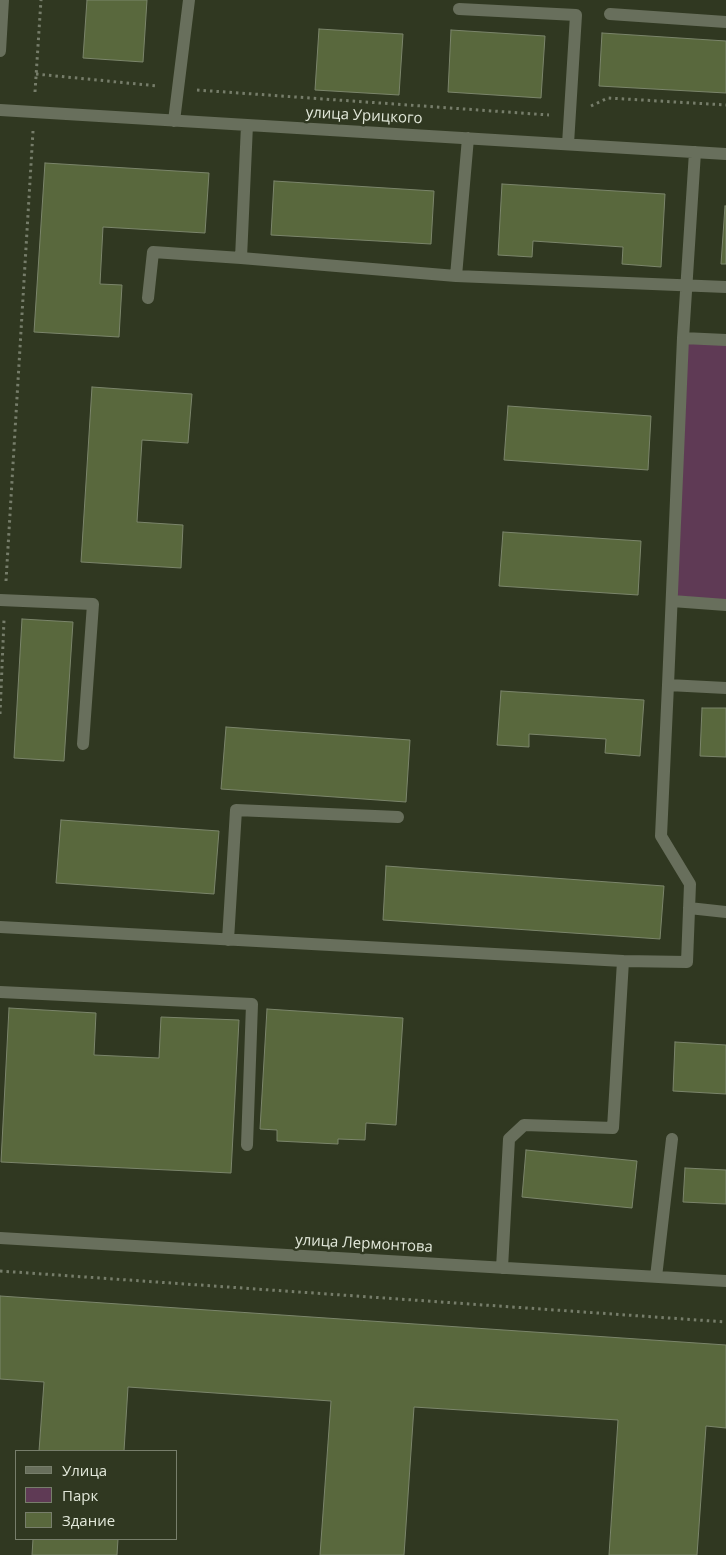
<!DOCTYPE html>
<html>
<head>
<meta charset="utf-8">
<style>
  body { margin:0 }
  #map { position:relative; width:726px; height:1555px; overflow:hidden; background:#303821; font-family:"Open Sans",sans-serif }
  canvas { display:block }
  .legend { position:absolute; left:15px; top:1450px; width:162px; height:90px; box-sizing:border-box; background:#303821; border:1px solid #777e6b; margin:0; padding:6px 9px; list-style:none; font-size:15px; color:#e2e8da }
  .legend li { display:flex; align-items:center; gap:10px; height:25px }
  .legend b { width:25px; border:1px solid #777e6b }
</style>
</head>
<body>
<div id="map">
<canvas width="726" height="1555"></canvas>
<ul class="legend">
<li><b style="height:6px;background:#686f5c"></b>Улица</li>
<li><b style="height:14px;background:#5f3a55"></b>Парк</li>
<li><b style="height:14px;background:#59683d"></b>Здание</li>
</ul>
</div>
<script>
const ctx = document.querySelector('canvas').getContext('2d');
ctx.lineJoin = 'round';
function fill(path, color) {
  ctx.fillStyle = color;
  ctx.fill(path, 'evenodd');
}
function toPath(rows) {
  const path = new Path2D();
  for (const r of rows) {
    path.moveTo(r[0], r[1]);
    for (let i = 2; i < r.length; i += 2) path.lineTo(r[i], r[i + 1]);
  }
  return path;
}
function stroke(path, color, width, dash) {
  ctx.strokeStyle = color;
  ctx.lineWidth = width;
  ctx.lineCap = dash ? 'butt' : 'round';
  ctx.setLineDash(dash || []);
  ctx.stroke(path);
}
function write(font, color, halo, rows, align = 'center') {
  ctx.font = font + ' "Open Sans",sans-serif';
  ctx.lineWidth = 5;
  ctx.setLineDash([]);
  ctx.textBaseline = 'middle';
  ctx.strokeStyle = halo;
  ctx.fillStyle = color;
  for (const [text, x, y, turn = 0] of rows) {
    ctx.save();
    ctx.translate(x, y);
    ctx.rotate((+turn || 0) * Math.PI / 180);
    ctx.textAlign = isNaN(turn) ? turn : align;
    if (halo) ctx.strokeText(text, 0, 0);
    ctx.fillText(text, 0, 0);
    ctx.restore();
  }
}
fill(toPath([
  [688,343,726,344,726,600,677,596]
]), '#5f3a55');
const building = toPath([
  [87,0,147,0,143,62,83,58,87,0],
  [319,29,403,34,399,95,315,90,319,29],
  [451,30,545,36,541,98,448,92,451,30],
  [602,33,726,41,726,93,599,86,602,33],
  [45,163,209,173,205,233,103,227,100,284,122,285,119,337,34,332,45,163],
  [274,181,434,191,431,244,271,235,274,181],
  [502,184,665,194,661,267,622,264,623,247,533,241,532,257,498,255,502,184],
  [725,206,726,206,726,264,721,264,725,206],
  [92,387,192,394,188,443,142,440,137,522,183,525,181,568,81,562,92,387],
  [508,406,651,416,648,470,504,460,508,406],
  [503,532,641,541,638,595,499,586,503,532],
  [22,619,73,622,64,761,14,758,22,619],
  [501,691,644,700,640,756,605,753,606,739,529,734,529,747,497,745,501,691],
  [702,708,726,708,726,757,700,756,702,708],
  [226,727,410,740,406,802,221,789,226,727],
  [61,820,219,831,214,894,56,883,61,820],
  [386,866,664,886,660,939,383,920,386,866],
  [9,1008,96,1013,94,1055,159,1058,161,1017,239,1020,231,1173,1,1162,9,1008],
  [267,1009,403,1018,396,1125,366,1123,365,1140,338,1139,338,1144,277,1141,277,1130,260,1129,267,1009],
  [675,1042,726,1045,726,1094,673,1091,675,1042],
  [526,1150,637,1161,632,1208,522,1197,526,1150],
  [685,1168,726,1170,726,1204,683,1202,685,1168],
  [0,1296,726,1345,726,1428,706,1426,697,1555,609,1555,618,1420,414,1407,404,1555,320,1555,331,1401,128,1387,124,1451,39,1451,44,1382,0,1379,0,1296],
  [33,1539,118,1539,117,1555,32,1555,33,1539]
]);
fill(building, '#59683d');
stroke(building, '#7b856b', 1);
stroke(toPath([
  [36,74,158,86],
  [197,90,549,115],
  [35,92,41,0],
  [591,106,608,98,726,105],
  [6,581,33,131],
  [0,714,4,620],
  [0,1271,726,1322]
]), '#767d6a', 3, [2.5, 4]);
stroke(toPath([
  [459,9,576,15,568,144],
  [610,14,726,22],
  [0,51,3,0],
  [0,110,726,154],
  [174,121,189,0],
  [247,125,241,258,456,276,468,138],
  [695,152,683,338,668,685,726,688],
  [456,276,726,287],
  [148,298,153,252,241,258],
  [683,338,726,340],
  [0,600,93,604,83,744],
  [672,601,726,605],
  [689,908,726,912],
  [0,927,623,961],
  [228,940,236,810,398,817],
  [0,992,252,1004,247,1145],
  [0,1238,726,1281],
  [502,1268,509,1139,524,1125,613,1128,623,961,687,962,690,884,661,836,668,685],
  [656,1277,672,1139]
]), '#686f5c', 12);
write('15px', '#e2e8da', '#303821', [
  ["улица Урицкого",364,116,3],
  ["улица Лермонтова",364,1244,3]
]);
</script>
</body>
</html>
